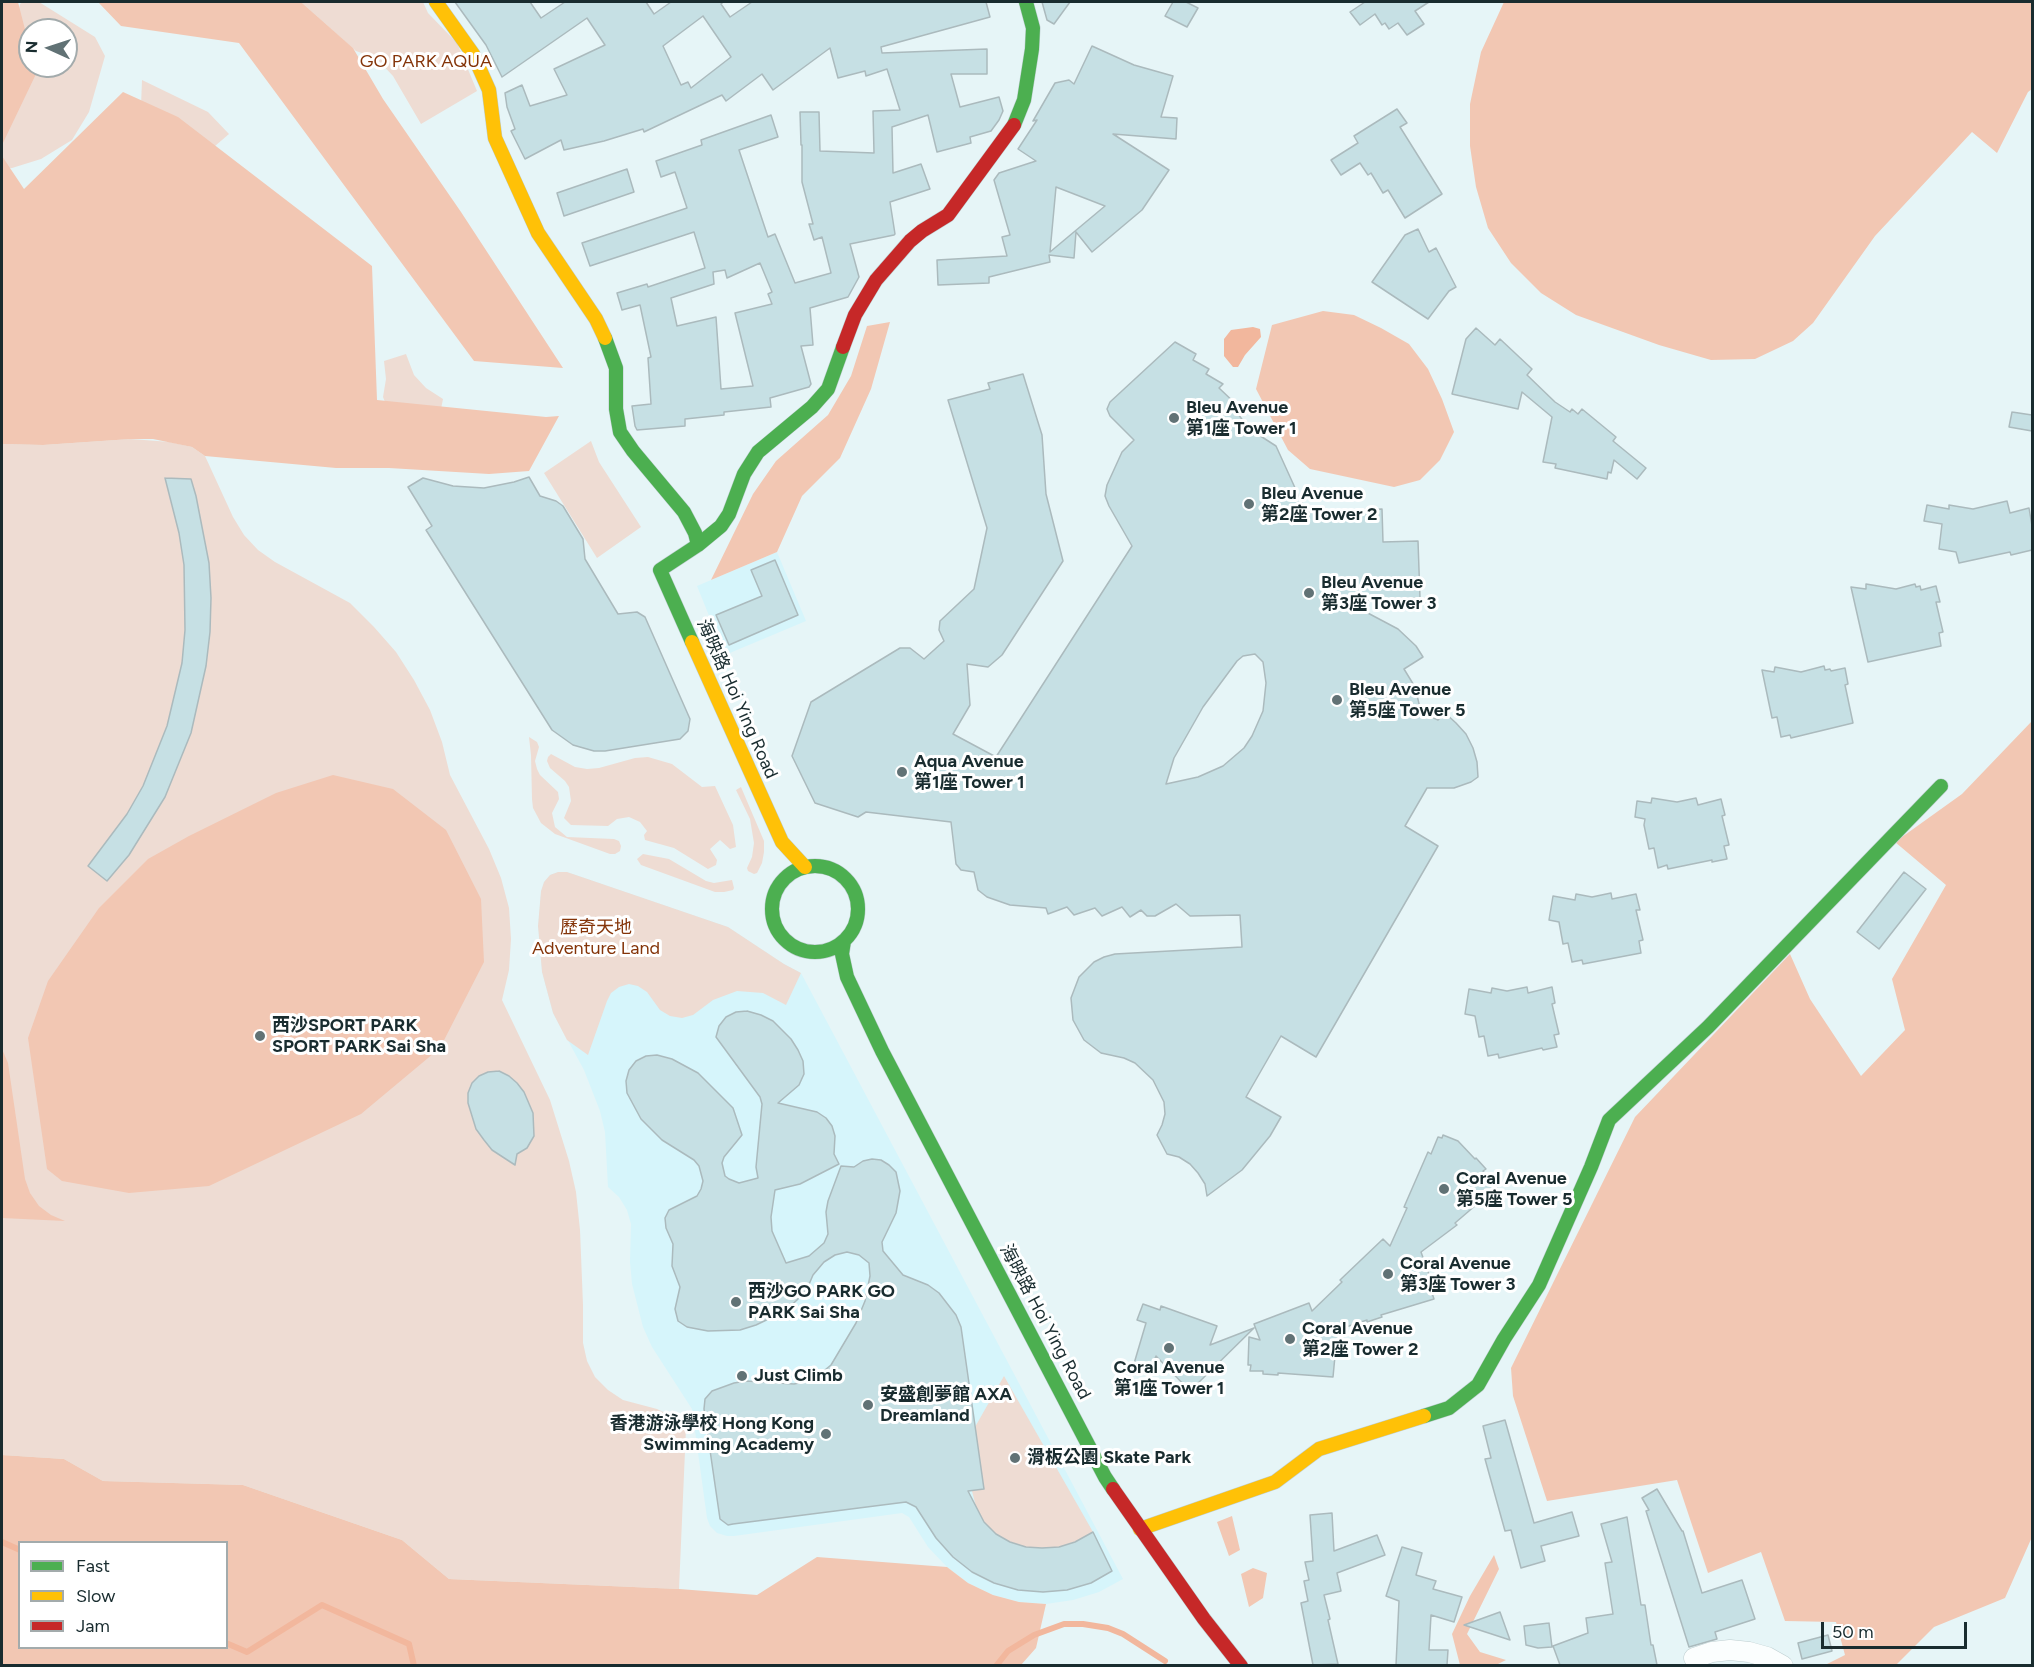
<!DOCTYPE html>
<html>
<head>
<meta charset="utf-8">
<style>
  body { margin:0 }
  #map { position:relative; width:2034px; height:1667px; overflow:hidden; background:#e6f5f7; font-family:Figtree,sans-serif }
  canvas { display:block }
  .frame { position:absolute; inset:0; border:3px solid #192c2f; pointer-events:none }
  .legend { position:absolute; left:18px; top:1541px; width:210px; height:108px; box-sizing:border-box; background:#fff; border:2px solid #a3abac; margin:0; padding:8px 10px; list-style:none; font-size:18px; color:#192c2f }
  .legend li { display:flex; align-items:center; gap:12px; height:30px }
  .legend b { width:30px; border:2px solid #a3abac }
  .north { position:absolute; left:18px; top:18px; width:60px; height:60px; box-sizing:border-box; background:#fff; border:2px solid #a3abac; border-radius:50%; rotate:273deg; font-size:16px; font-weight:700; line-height:24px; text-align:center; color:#192c2f }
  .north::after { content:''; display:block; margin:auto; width:21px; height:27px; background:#617275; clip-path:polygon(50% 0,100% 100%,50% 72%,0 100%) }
  .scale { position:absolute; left:1821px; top:1622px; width:146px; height:27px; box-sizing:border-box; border:3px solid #192c2f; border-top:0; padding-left:8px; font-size:18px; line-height:21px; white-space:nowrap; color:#192c2f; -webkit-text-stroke:4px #fff; paint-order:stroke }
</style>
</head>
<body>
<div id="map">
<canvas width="2034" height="1667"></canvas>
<div class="frame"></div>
<ul class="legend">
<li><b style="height:8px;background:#4caf50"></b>Fast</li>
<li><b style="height:8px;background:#ffc107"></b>Slow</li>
<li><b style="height:8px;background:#c62828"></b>Jam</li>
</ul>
<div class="north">N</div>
<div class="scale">50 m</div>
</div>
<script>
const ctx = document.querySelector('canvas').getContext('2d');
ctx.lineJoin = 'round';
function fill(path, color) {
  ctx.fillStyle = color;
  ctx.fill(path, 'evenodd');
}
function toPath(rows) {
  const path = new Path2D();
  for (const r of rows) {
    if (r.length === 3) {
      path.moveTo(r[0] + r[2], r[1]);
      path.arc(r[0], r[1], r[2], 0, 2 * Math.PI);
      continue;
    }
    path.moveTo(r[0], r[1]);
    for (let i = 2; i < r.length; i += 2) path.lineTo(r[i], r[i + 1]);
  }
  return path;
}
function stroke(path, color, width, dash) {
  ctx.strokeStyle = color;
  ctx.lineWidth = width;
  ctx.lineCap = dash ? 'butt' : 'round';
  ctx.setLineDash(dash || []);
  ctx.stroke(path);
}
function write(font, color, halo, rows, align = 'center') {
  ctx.font = font + ' Figtree,"Noto Sans TC",sans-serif';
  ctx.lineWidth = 6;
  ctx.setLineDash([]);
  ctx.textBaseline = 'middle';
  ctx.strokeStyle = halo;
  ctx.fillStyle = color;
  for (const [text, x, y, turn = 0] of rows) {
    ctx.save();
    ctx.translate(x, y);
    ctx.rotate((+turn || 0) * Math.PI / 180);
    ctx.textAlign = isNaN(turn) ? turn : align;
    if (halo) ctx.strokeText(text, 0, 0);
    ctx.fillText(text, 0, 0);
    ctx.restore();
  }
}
fill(toPath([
  [777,552,806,621,725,655,697,586],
  [558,872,567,872,728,927,784,964,801,973,1123,1579,1099,1592,1073,1600,1046,1604,1019,1602,993,1595,968,1583,947,1567,928,1547,909,1517,902,1513,734,1536,727,1536,717,1533,710,1526,707,1518,692,1409,652,1347,643,1327,632,1284,630,1262,631,1224,627,1210,619,1197,608,1187,605,1132,600,1111,584,1070,553,1013,542,972,538,926,541,891,544,882,550,875]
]), '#d6f5fb');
fill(toPath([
  [23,2,39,2,95,37,105,56,89,112,72,140,41,159,12,168,2,169,2,83,20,4],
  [30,30,66,30,66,66,30,66],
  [301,2,423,2,428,13,457,43,477,91,421,124,393,76,376,58,356,51],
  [142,80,208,112,229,134,208,152,141,106],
  [406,354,414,375,426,388,443,399,440,414,387,407,383,397,386,379,384,361],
  [131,439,170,442,192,447,205,456,233,517,244,535,258,550,275,562,350,603,374,627,396,652,414,680,430,710,442,742,450,775,489,849,501,878,509,908,511,939,509,970,502,1000,550,1100,569,1161,576,1192,580,1230,583,1305,583,1343,587,1361,595,1377,608,1390,623,1400,657,1409,673,1417,686,1428,679,1589,449,1579,402,1540,243,1485,103,1481,64,1459,2,1455,2,444,43,445],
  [591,441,599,462,641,527,597,558,544,473],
  [529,737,537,742,539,747,535,761,537,769,540,775,558,792,559,799,552,813,555,827,567,837,614,839,619,841,621,846,620,851,615,854,610,854,555,834,541,823,533,808,532,799,531,755],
  [551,754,575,767,587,769,599,768,635,758,648,757,672,764,702,787,715,786,733,825,736,847,730,849,720,840,710,849,717,860,716,865,708,869,674,848,645,840,644,835,647,831,640,822,629,817,617,819,608,826,571,825,564,818,571,801,569,787,565,781,550,768,547,761,548,757],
  [741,787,764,841,764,852,762,863,757,873,754,874,748,871,747,868,752,857,754,843,750,819,736,790],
  [643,854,669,859,706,881,714,883,732,880,734,888,733,890,724,892,715,892,641,865,637,859],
  [558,872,567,872,728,927,784,964,801,973,786,1005,763,993,737,991,713,1000,693,1015,682,1018,670,1016,660,1010,647,992,638,986,629,984,619,987,611,993,607,1001,588,1055,567,1040,553,1013,542,972,538,926,541,891,544,882,550,875],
  [1004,1376,1093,1532,1075,1542,1059,1547,1042,1548,1026,1547,1010,1542,996,1534,984,1522,976,1507,972,1491,984,1489,975,1427]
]), '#eedcd3');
fill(toPath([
  [2,2,18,2,30,49,30,66,34,66,36,74,2,145],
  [98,2,301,2,353,48,383,99,461,212,563,368,474,361,239,43,121,26],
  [1504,2,2032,2,2032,89,2028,92,1997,153,1972,132,1875,236,1813,323,1793,341,1755,359,1711,360,1659,345,1576,315,1541,293,1511,263,1488,228,1476,187,1470,146,1470,104,1481,52],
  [123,92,178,117,372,266,377,400,546,417,559,416,529,471,489,474,389,468,336,468,205,456,192,447,153,439,131,439,43,445,2,444,2,156,24,189],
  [1323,311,1354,315,1381,328,1409,344,1428,369,1442,399,1454,432,1440,460,1420,480,1394,487,1310,469,1288,450,1256,389,1272,325],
  [890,322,871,389,840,458,802,496,777,552,711,580,753,494,776,461,828,415,851,376,867,326],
  [2032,721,2032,1537,2005,1598,1934,1627,1896,1665,1825,1665,1845,1655,1836,1622,1785,1621,1761,1552,1708,1573,1677,1480,1547,1501,1513,1396,1511,1368,1635,1117,1790,954,1810,999,1861,1076,1905,1030,1892,979,1946,885,1895,842,1962,794],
  [333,775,393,789,446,830,481,899,484,962,440,1048,361,1114,209,1186,129,1193,62,1181,47,1169,28,1038,48,981,99,908,148,859,189,836,276,793],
  [2,1049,8,1063,25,1179,30,1193,39,1206,51,1215,65,1221,2,1218],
  [2,1455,64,1459,103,1481,243,1485,402,1540,449,1579,679,1589,757,1595,817,1557,947,1567,968,1583,993,1595,1019,1602,1046,1604,1036,1648,1021,1665,2,1665],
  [20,1542,226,1542,226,1648,20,1648],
  [1232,1516,1240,1550,1229,1556,1217,1522],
  [1494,1555,1499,1569,1467,1634,1480,1652,1506,1660,1496,1665,1460,1665,1452,1634,1470,1596],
  [1253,1568,1267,1573,1263,1598,1249,1607,1241,1574]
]), '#f2c7b3');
fill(toPath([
  [1253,327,1260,329,1261,337,1245,355,1238,367,1233,367,1224,356,1224,339,1231,330]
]), '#f2b79d');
stroke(toPath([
  [2,1542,20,1550],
  [226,1643,247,1652,322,1605,409,1644,414,1666],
  [996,1666,1008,1651,1034,1635,1064,1624,1083,1624,1108,1628,1123,1634,1165,1661]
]), '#f2b79d', 6);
const building = toPath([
  [455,2,530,2,541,18,565,2,646,2,654,14,671,2,723,2,721,4,730,17,752,2,986,2,990,17,881,47,882,53,987,49,987,74,951,74,960,107,999,97,1003,111,999,120,991,131,970,137,971,143,937,152,928,115,892,127,893,173,921,164,930,189,890,202,895,234,894,235,850,244,859,277,848,297,810,308,813,345,801,346,811,384,809,387,770,398,771,407,724,412,724,415,685,419,685,426,637,430,635,426,632,406,651,404,648,358,651,357,640,305,622,310,617,293,647,284,648,287,705,268,694,232,590,266,582,243,687,208,675,172,661,177,656,161,702,145,701,140,771,115,778,137,739,150,768,237,775,234,795,283,831,273,822,237,814,240,809,224,813,224,802,182,802,145,801,145,800,112,819,112,820,151,874,153,873,111,900,110,887,69,866,76,865,71,838,78,830,48,773,90,762,74,726,101,722,95,644,132,643,129,604,141,564,150,561,140,525,159,511,131,515,129,507,107,505,93,522,85,530,106,567,95,554,69,605,45,587,18,502,77,486,45,455,2],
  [703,16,731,57,691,88,688,82,681,85,663,46,703,16],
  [760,263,772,292,768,294,772,304,735,313,753,386,721,389,716,317,677,326,671,298,714,284,713,272,725,270,727,278,760,263],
  [1042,2,1070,2,1054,24,1047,20,1042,2],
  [1173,2,1186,2,1198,8,1187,27,1165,16,1173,2],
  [1365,2,1429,2,1415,11,1424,24,1407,35,1398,23,1389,29,1385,23,1382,25,1375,14,1360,25,1350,12,1365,2],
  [1092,46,1134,65,1173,76,1161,117,1177,118,1176,139,1113,134,1169,170,1142,210,1092,252,1076,232,1074,258,1049,255,1050,262,989,277,989,283,938,285,937,260,1007,256,1002,237,1010,235,994,180,999,173,1036,161,1018,149,1037,120,1033,121,1055,83,1069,80,1074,84,1092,46],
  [1056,187,1105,206,1050,252,1056,187],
  [1397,109,1407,123,1400,127,1442,194,1405,218,1388,190,1383,193,1371,173,1368,175,1360,163,1341,175,1331,160,1358,143,1354,136,1397,109],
  [627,169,634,192,564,216,557,193,627,169],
  [1418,229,1429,252,1436,248,1456,287,1449,291,1428,319,1372,282,1405,235,1418,229],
  [1476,328,1495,345,1500,339,1532,369,1527,375,1555,402,1570,412,1572,409,1578,414,1582,409,1616,437,1613,441,1646,468,1637,479,1614,460,1611,473,1608,472,1607,479,1555,468,1556,464,1543,462,1552,417,1522,392,1518,409,1452,394,1466,339,1476,328],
  [1175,342,1196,354,1193,360,1209,369,1206,374,1223,384,1219,388,1238,406,1234,408,1248,428,1276,446,1306,512,1382,509,1383,542,1418,541,1420,598,1347,602,1398,629,1416,646,1423,657,1404,669,1415,687,1421,712,1438,720,1445,713,1456,723,1466,734,1473,748,1477,762,1478,777,1471,782,1454,788,1427,788,1405,826,1438,846,1316,1057,1281,1036,1246,1097,1281,1117,1270,1136,1242,1170,1207,1196,1205,1184,1198,1173,1190,1164,1179,1157,1167,1154,1157,1135,1162,1125,1165,1114,1164,1102,1153,1080,1135,1063,1124,1058,1101,1053,1084,1040,1073,1020,1071,998,1079,977,1094,962,1104,957,1115,954,1242,947,1240,915,1190,916,1176,904,1155,916,1147,916,1141,910,1130,917,1122,907,1102,916,1095,908,1074,915,1067,907,1048,914,1046,908,1010,905,987,897,978,890,974,872,961,870,956,864,951,822,866,812,858,817,815,803,792,756,811,702,900,648,910,648,924,659,944,641,939,630,940,621,974,589,987,528,948,400,990,389,988,383,1023,374,1042,435,1046,494,1063,561,1002,655,988,667,967,664,970,705,953,734,996,757,1132,546,1109,506,1105,496,1107,485,1122,452,1134,440,1110,416,1107,409,1110,402,1175,342],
  [1255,654,1263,662,1266,683,1263,711,1252,736,1244,748,1223,766,1198,777,1166,784,1174,758,1203,707,1237,661,1243,656,1255,654],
  [2012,412,2032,415,2032,431,2009,427,2012,412],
  [529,477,540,496,556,501,563,506,583,539,585,559,618,614,637,612,645,617,690,719,688,731,680,739,605,751,594,751,573,745,552,730,426,530,432,526,408,487,423,478,453,486,484,488,514,482,529,477],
  [165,478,191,479,196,496,209,563,211,598,210,632,206,666,191,733,165,797,129,855,107,881,88,866,127,814,143,786,167,726,182,663,185,630,184,565,179,533,165,478],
  [2007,501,2010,513,2029,508,2032,526,2032,550,2011,555,2010,552,1959,563,1956,552,1939,549,1942,524,1924,521,1927,505,1949,509,1949,505,1973,509,2007,501],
  [775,560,798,615,729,645,716,615,762,596,751,570,775,560],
  [1866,584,1896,589,1915,584,1916,587,1920,586,1921,590,1936,586,1940,602,1936,602,1943,632,1939,633,1941,646,1868,662,1851,587,1866,589,1866,584],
  [1824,666,1825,670,1830,669,1831,671,1845,668,1848,684,1845,685,1853,723,1791,738,1790,735,1781,737,1777,717,1772,718,1762,670,1774,672,1775,667,1801,672,1824,666],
  [1652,798,1677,802,1696,798,1698,805,1721,799,1725,815,1722,816,1729,845,1724,846,1727,859,1712,862,1712,860,1668,869,1667,865,1658,868,1654,848,1649,849,1644,825,1645,819,1635,817,1637,801,1651,803,1652,798],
  [1904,872,1926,889,1879,949,1857,932,1904,872],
  [1611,893,1612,899,1636,894,1640,910,1636,910,1643,940,1639,941,1641,953,1583,964,1582,960,1572,962,1568,943,1563,944,1559,922,1549,920,1553,896,1575,900,1576,894,1592,897,1611,893],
  [1527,987,1528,993,1552,987,1555,1003,1552,1004,1559,1034,1554,1035,1557,1047,1543,1050,1542,1048,1499,1058,1498,1054,1488,1056,1484,1036,1479,1037,1475,1016,1465,1014,1469,989,1491,993,1492,988,1507,991,1527,987],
  [747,1011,761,1015,773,1021,791,1039,798,1050,803,1061,804,1074,799,1085,778,1103,817,1112,826,1118,832,1126,835,1136,834,1154,839,1164,800,1184,775,1190,771,1217,772,1231,786,1263,809,1256,824,1243,828,1234,826,1212,828,1201,841,1166,854,1167,863,1161,872,1159,881,1160,889,1165,896,1172,900,1191,896,1213,882,1242,883,1251,903,1275,928,1285,939,1293,956,1315,961,1327,984,1489,968,1491,984,1522,996,1534,1010,1542,1026,1547,1042,1548,1059,1547,1075,1542,1093,1532,1112,1571,1091,1583,1067,1590,1043,1592,1018,1590,994,1583,972,1572,953,1557,936,1538,916,1507,906,1502,733,1524,728,1525,720,1519,704,1409,705,1399,712,1391,734,1383,746,1381,794,1384,808,1381,820,1374,831,1365,856,1323,865,1301,870,1276,869,1263,859,1255,847,1252,835,1255,824,1262,813,1275,807,1289,797,1300,785,1311,756,1325,740,1330,708,1331,687,1327,678,1321,675,1309,680,1287,672,1266,673,1244,666,1228,665,1218,669,1210,697,1196,701,1189,703,1181,699,1166,694,1160,662,1140,641,1119,627,1093,626,1081,629,1070,636,1061,646,1056,657,1055,672,1059,698,1073,733,1108,742,1135,724,1157,722,1163,725,1176,729,1179,739,1183,758,1178,756,1167,762,1104,760,1097,716,1037,719,1026,726,1017,736,1012,747,1011],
  [499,1071,509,1076,517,1083,524,1092,533,1113,534,1136,527,1148,517,1154,515,1165,492,1150,484,1140,476,1129,468,1103,468,1093,472,1083,479,1076,488,1072,499,1071],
  [1443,1135,1458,1141,1475,1159,1476,1158,1486,1169,1483,1171,1497,1187,1455,1223,1457,1225,1421,1252,1430,1277,1427,1278,1434,1299,1381,1315,1382,1317,1367,1322,1367,1320,1340,1329,1338,1356,1335,1356,1333,1377,1278,1373,1278,1375,1263,1374,1263,1371,1250,1371,1251,1365,1248,1365,1249,1337,1260,1340,1254,1324,1309,1303,1312,1311,1342,1282,1340,1280,1383,1239,1390,1246,1407,1208,1404,1207,1428,1152,1431,1154,1438,1137,1442,1138,1443,1135],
  [1143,1304,1160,1310,1161,1306,1217,1326,1210,1345,1254,1328,1190,1391,1156,1356,1149,1373,1133,1367,1146,1323,1137,1320,1143,1304],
  [1505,1420,1534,1523,1572,1512,1579,1536,1541,1546,1545,1561,1521,1568,1511,1530,1505,1531,1485,1459,1491,1458,1483,1426,1505,1420],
  [1657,1489,1682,1531,1683,1531,1702,1593,1742,1580,1755,1619,1715,1632,1717,1639,1689,1647,1646,1511,1649,1510,1642,1498,1657,1489],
  [1332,1513,1334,1551,1377,1535,1385,1555,1337,1573,1341,1591,1324,1595,1330,1619,1328,1620,1338,1664,1313,1665,1301,1603,1308,1601,1304,1581,1309,1580,1305,1562,1313,1561,1310,1515,1332,1513],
  [1627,1517,1641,1605,1645,1605,1651,1645,1653,1645,1657,1665,1560,1665,1553,1646,1588,1633,1586,1618,1613,1614,1605,1563,1612,1562,1601,1524,1627,1517],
  [1402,1547,1422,1553,1416,1575,1436,1581,1433,1589,1462,1597,1454,1622,1431,1615,1429,1650,1448,1650,1447,1665,1396,1665,1399,1601,1386,1596,1402,1547],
  [1500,1612,1510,1640,1464,1625,1500,1612],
  [1549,1623,1552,1647,1538,1648,1526,1645,1524,1626,1549,1623],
  [1828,1635,1832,1651,1802,1659,1798,1643,1828,1635]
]);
fill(building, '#c6e0e4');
stroke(building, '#abbabd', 1.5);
const street = toPath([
  [1694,1658,1712,1652,1730,1650,1749,1652,1767,1657,1783,1666]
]);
const fast = toPath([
  [1014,125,1024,100,1032,49,1033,28,1026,2],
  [605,338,616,368,616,409,620,432,633,451,684,512,695,533,698,545],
  [692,642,660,570,698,545,721,526,729,514,744,474,758,452,812,407,828,389,843,347],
  [815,909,43],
  [844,941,842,954,847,977,882,1051,1105,1477,1113,1489],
  [1424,1416,1449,1408,1478,1385,1504,1339,1539,1285,1591,1167,1609,1120,1708,1027,1941,786]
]);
const slow = toPath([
  [436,2,473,54,489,90,495,138,538,233,596,319,605,338],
  [692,642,782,842,805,867],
  [1140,1529,1275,1482,1319,1449,1424,1416]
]);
const jam = toPath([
  [843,347,855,315,876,280,910,241,922,231,948,215,1014,125],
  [1113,1489,1204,1619,1241,1666]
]);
stroke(street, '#beced0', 21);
stroke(fast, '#beced0', 15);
stroke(slow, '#beced0', 15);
stroke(jam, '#beced0', 15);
stroke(street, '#fbfefe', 20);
stroke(fast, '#4caf50', 14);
stroke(slow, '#ffc107', 14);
stroke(jam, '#c62828', 14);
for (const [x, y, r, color] of [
  [1174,418,6,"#617275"],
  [1249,504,6,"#617275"],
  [1309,593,6,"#617275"],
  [1337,700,6,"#617275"],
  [902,772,6,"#617275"],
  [260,1036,6,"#617275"],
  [1444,1189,6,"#617275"],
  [1388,1274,6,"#617275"],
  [736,1302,6,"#617275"],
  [1290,1339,6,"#617275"],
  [1169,1348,6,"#617275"],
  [742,1376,6,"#617275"],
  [868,1405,6,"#617275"],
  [826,1434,6,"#617275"],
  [1015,1458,6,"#617275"]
]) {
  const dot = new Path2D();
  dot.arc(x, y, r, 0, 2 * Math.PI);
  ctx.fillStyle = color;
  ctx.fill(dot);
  stroke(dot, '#fff', 2);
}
write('18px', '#843409', '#fff', [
  ["GO PARK AQUA",426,62],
  ["歷奇天地",596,928],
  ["Adventure Land",596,949]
]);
write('bold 18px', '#192c2f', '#fff', [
  ["Bleu Avenue",1186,408],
  ["第1座 Tower 1",1186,429],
  ["Bleu Avenue",1261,494],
  ["第2座 Tower 2",1261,515],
  ["Bleu Avenue",1321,583],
  ["第3座 Tower 3",1321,604],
  ["Bleu Avenue",1349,690],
  ["第5座 Tower 5",1349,711],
  ["Aqua Avenue",914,762],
  ["第1座 Tower 1",914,783],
  ["西沙SPORT PARK",272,1026],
  ["SPORT PARK Sai Sha",272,1047],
  ["Coral Avenue",1456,1179],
  ["第5座 Tower 5",1456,1200],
  ["Coral Avenue",1400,1264],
  ["第3座 Tower 3",1400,1285],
  ["西沙GO PARK GO",748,1292],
  ["PARK Sai Sha",748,1313],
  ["Coral Avenue",1302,1329],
  ["第2座 Tower 2",1302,1350],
  ["Coral Avenue",1169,1368,"center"],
  ["第1座 Tower 1",1169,1389,"center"],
  ["Just Climb",754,1376],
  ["安盛創夢館 AXA",880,1395],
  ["Dreamland",880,1416],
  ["香港游泳學校 Hong Kong",814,1424,"right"],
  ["Swimming Academy",814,1445,"right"],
  ["滑板公園 Skate Park",1027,1458]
], 'left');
write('18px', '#192c2f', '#fff', [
  ["海映路 Hoi Ying Road",737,699,66],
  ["海映路 Hoi Ying Road",1045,1322,62]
]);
</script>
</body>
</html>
